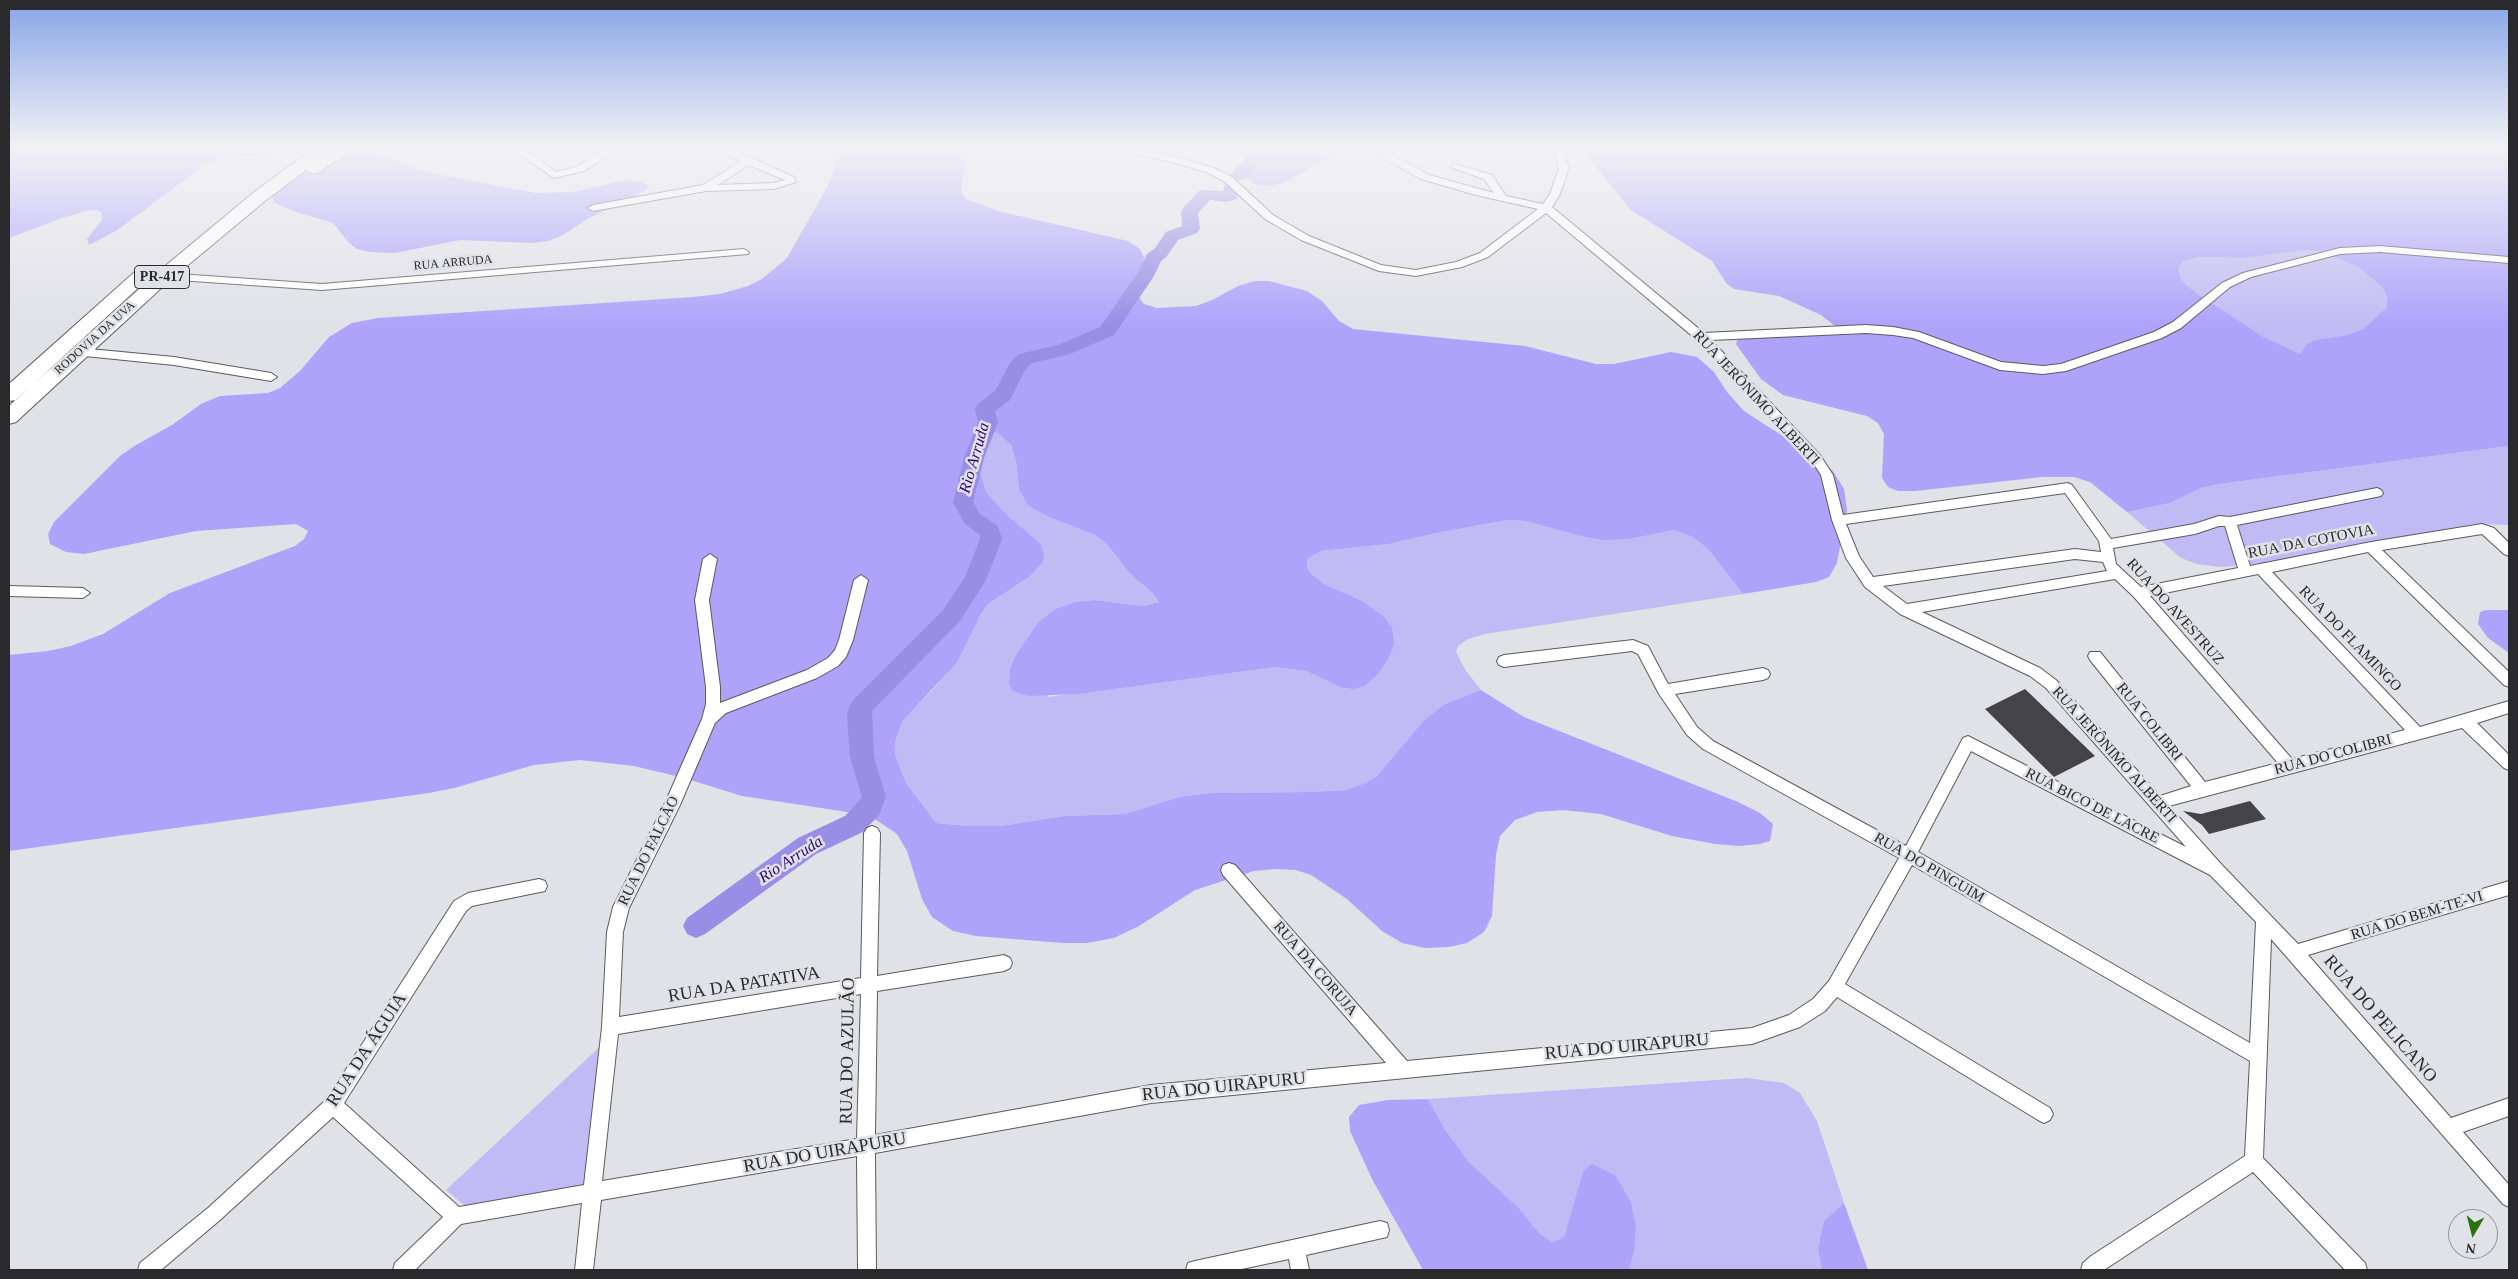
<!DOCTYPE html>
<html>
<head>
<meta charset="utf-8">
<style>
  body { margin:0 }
  #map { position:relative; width:2518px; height:1279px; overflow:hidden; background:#e1e1e8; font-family:Georgia,serif }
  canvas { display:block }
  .frame { position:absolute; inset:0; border:10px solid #2a2a2c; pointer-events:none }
  .north { position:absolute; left:2448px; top:1209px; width:50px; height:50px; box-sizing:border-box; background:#e1e1e8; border:1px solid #98989d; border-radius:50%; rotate:188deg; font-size:14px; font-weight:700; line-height:20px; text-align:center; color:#2a2a2c }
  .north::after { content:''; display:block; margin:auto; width:18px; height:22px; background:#2c7110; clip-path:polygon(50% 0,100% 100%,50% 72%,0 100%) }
</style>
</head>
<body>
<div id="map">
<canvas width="2518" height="1279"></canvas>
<div class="frame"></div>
<div class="north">N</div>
</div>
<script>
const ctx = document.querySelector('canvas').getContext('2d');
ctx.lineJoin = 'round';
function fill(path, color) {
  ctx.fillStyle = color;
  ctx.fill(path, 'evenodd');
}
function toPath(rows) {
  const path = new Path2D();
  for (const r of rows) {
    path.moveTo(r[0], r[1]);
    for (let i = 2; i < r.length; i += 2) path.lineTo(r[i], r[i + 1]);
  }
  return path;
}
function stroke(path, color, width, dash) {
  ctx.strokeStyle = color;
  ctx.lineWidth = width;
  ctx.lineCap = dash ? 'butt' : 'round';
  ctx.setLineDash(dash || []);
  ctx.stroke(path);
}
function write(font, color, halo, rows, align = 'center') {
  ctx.font = font + ' Georgia,serif';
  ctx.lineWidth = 5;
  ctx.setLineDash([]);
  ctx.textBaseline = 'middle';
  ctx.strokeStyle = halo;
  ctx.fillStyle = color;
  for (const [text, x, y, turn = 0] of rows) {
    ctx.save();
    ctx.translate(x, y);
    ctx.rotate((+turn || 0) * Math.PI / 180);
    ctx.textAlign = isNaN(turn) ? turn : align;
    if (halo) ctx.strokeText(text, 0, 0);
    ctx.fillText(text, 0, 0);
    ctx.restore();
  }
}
fill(toPath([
  [2305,250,2322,252,2358,267,2382,287,2387,297,2387,307,2363,329,2347,335,2315,340,2307,344,2300,354,2263,338,2198,294,2186,285,2180,277,2177,268,2183,261,2200,257,2245,258],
  [988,431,998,433,1011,445,1016,461,1019,490,1051,518,1095,535,1107,544,1131,575,1153,593,1159,602,1143,606,1094,600,1075,602,1055,609,1048,697,1275,667,1306,671,1340,687,1360,600,1324,584,1308,571,1307,559,1321,551,1389,544,1432,534,1507,520,1526,521,1544,525,1659,531,1673,530,1693,537,1709,550,1743,594,1485,634,1468,639,1458,646,1456,652,1466,671,1481,690,1445,704,1425,719,1376,777,1363,784,1345,790,1311,792,1211,793,1179,797,1125,814,1064,816,1001,826,968,826,936,823,906,783,895,755,895,742,902,722,937,685,988,604,1029,577,1040,543,1006,514,986,492,980,472,976,446,980,435],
  [2509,446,2509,525,2476,524,2275,562,2221,567,2197,564,2181,558,2127,512,2170,503,2201,488,2219,484],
  [606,1041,589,1189,471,1211,446,1190],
  [1747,1078,1784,1083,1800,1093,1817,1121,1844,1203,1824,1221,1818,1248,1822,1270,1629,1270,1634,1252,1583,1171,1564,1237,1552,1242,1539,1233,1519,1208,1469,1162,1444,1128,1428,1099]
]), '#c0bbf4');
fill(toPath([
  [9,148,289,148,271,157,263,158,242,155,215,161,202,167,116,231,89,245,87,239,101,221,102,213,97,210,86,211,59,219,9,238],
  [344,148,376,148,392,159,421,171,535,193,574,192,626,180,641,182,649,187,634,197,589,218,563,235,548,241,532,243,460,240,395,253,370,252,357,249,349,243,333,223,293,211,273,202,273,196,279,190,321,160],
  [823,148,969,148,961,185,962,194,966,199,998,211,1128,241,1140,249,1144,257,1139,297,1144,304,1157,308,1196,306,1212,300,1238,286,1255,281,1269,281,1307,291,1322,301,1339,321,1353,329,1525,346,1596,364,1614,364,1671,352,1697,357,1714,372,1727,392,1744,411,1820,460,1833,471,1844,489,1847,510,1837,563,1829,577,1816,582,1743,594,1709,550,1693,537,1673,530,1628,539,1604,540,1586,537,1526,521,1507,520,1432,534,1389,544,1321,551,1307,559,1308,571,1324,584,1360,600,1383,616,1392,628,1394,644,1388,659,1379,673,1364,686,1353,689,1340,687,1306,671,1275,667,1077,694,1028,696,1013,691,1009,684,1010,669,1017,653,1038,623,1055,609,1075,602,1094,600,1143,606,1159,602,1153,593,1131,575,1107,544,1095,535,1051,518,1029,506,1019,490,1016,461,1011,445,998,433,988,431,980,435,976,446,980,472,986,492,1006,514,1040,543,1044,554,1043,562,1029,577,988,604,980,616,957,662,902,722,895,742,895,755,906,783,936,823,968,826,1001,826,1064,816,1125,814,1179,797,1211,793,1311,792,1345,790,1363,784,1376,777,1425,719,1445,704,1481,690,1524,717,1738,802,1760,813,1773,824,1770,841,1760,844,1739,846,1715,844,1672,836,1601,814,1563,810,1537,812,1515,820,1500,836,1496,855,1492,916,1484,932,1467,943,1449,947,1425,948,1402,943,1382,931,1347,899,1311,875,1296,870,1276,869,1254,871,1195,890,1139,926,1114,938,1087,943,1063,943,976,936,953,931,932,917,922,899,907,851,897,834,875,819,854,813,742,796,684,778,634,766,580,760,534,765,454,788,429,793,9,851,9,655,48,651,71,646,103,634,170,593,295,546,304,539,308,531,296,524,196,531,84,554,66,552,50,544,48,534,54,522,120,456,136,445,172,425,201,404,220,396,268,393,280,388,300,371,329,337,352,323,378,318,693,297,720,294,748,286,762,279,787,258,827,187,834,170,835,162,831,154],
  [1237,148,1348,148,1283,183,1269,186,1257,185,1247,178,1244,159],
  [1580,148,2305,148,2327,151,2381,148,2509,148,2509,446,2219,484,2201,488,2170,503,2127,512,2090,482,2074,477,2042,477,1915,491,1898,491,1888,487,1882,478,1884,434,1878,423,1867,416,1783,395,1761,379,1736,344,1739,335,1829,330,1835,326,1821,315,1779,296,1734,289,1726,283,1712,261,1631,210],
  [2305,250,2322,252,2358,267,2382,287,2387,297,2387,307,2363,329,2347,335,2315,340,2307,344,2300,354,2263,337,2198,294,2186,285,2180,277,2178,268,2183,261,2200,257,2245,258],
  [2486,610,2509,610,2509,653,2488,638,2478,624,2480,612],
  [1428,1099,1444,1128,1469,1162,1519,1208,1539,1233,1552,1242,1564,1237,1583,1171,1592,1164,1615,1175,1631,1202,1636,1228,1634,1252,1629,1270,1423,1270,1373,1181,1350,1131,1349,1117,1359,1105,1388,1100],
  [1844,1203,1868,1270,1822,1270,1818,1248,1824,1221]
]), '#aea2fb');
fill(toPath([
  [1244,148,1263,148,1268,154,1244,180,1232,180,1230,176,1232,172,1250,154,1244,148],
  [1231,183,1237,184,1239,188,1237,199,1227,202,1210,200,1198,213,1200,229,1197,233,1178,240,1167,256,1161,261,1154,276,1114,335,1070,354,1032,363,1025,370,1010,400,995,411,998,422,984,458,973,502,980,514,998,526,1002,539,986,580,960,621,872,711,874,757,886,797,879,815,863,832,816,854,705,934,696,938,687,934,683,926,687,918,798,838,845,816,860,800,862,797,850,757,847,716,849,707,853,700,944,609,965,577,980,539,980,535,965,524,953,502,964,458,978,422,975,409,978,404,995,391,1010,363,1019,354,1058,345,1100,327,1137,274,1147,254,1155,248,1166,232,1182,226,1181,212,1183,208,1200,190,1223,191,1225,184,1231,183]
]), '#998de5');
fill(toPath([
  [2025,689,2095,756,2054,777,1985,709],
  [2250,801,2266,819,2209,834,2202,825,2183,811,2201,814]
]), '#434348');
const minor = toPath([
  [510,148,522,148,556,172,576,167,607,148,619,148,584,171,554,178,510,148],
  [714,148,728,148,794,177,796,182,774,189,706,191,593,211,588,208,593,205,703,185,741,161,714,148],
  [749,165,785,180,774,183,718,185,749,165],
  [1106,148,1130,148,1169,155,1214,168,1232,177,1273,215,1309,236,1381,265,1416,270,1456,262,1480,253,1538,209,1476,195,1421,179,1385,159,1380,152,1381,148,1391,148,1393,155,1429,175,1494,193,1484,179,1450,167,1455,164,1492,175,1506,196,1543,204,1550,194,1559,168,1553,148,1563,148,1569,168,1560,194,1552,207,1704,333,1866,325,1893,327,1919,332,2001,362,2043,366,2061,364,2154,332,2173,322,2222,283,2243,273,2340,248,2380,246,2509,257,2509,263,2380,252,2340,254,2251,277,2230,287,2181,328,2162,338,2066,371,2043,374,2000,370,1913,338,1893,335,1866,333,1711,340,1820,455,1833,475,1843,515,2068,483,2072,485,2111,539,2194,524,2219,516,2230,517,2377,488,2381,490,2383,493,2381,496,2237,525,2250,566,2371,542,2482,524,2494,528,2509,543,2509,556,2504,554,2482,534,2382,550,2509,672,2509,687,2504,685,2368,552,2272,572,2420,727,2509,701,2509,713,2477,723,2509,755,2509,770,2504,768,2462,728,2169,806,2222,865,2298,944,2509,881,2509,895,2308,955,2451,1118,2509,1098,2509,1116,2463,1132,2509,1185,2509,1207,2503,1204,2271,939,2263,1158,2365,1263,2367,1270,2345,1270,2253,1172,2104,1270,2081,1270,2083,1263,2091,1256,2245,1156,2250,1061,1912,865,1845,984,2050,1108,2053,1114,2050,1120,2044,1123,2038,1120,1837,997,1825,1011,1800,1027,1752,1044,1151,1103,875,1153,876,1270,858,1270,857,1156,601,1200,593,1270,575,1270,582,1203,461,1224,415,1270,393,1270,395,1263,443,1217,333,1117,220,1220,161,1270,138,1270,140,1263,208,1208,327,1099,454,901,468,893,539,879,545,881,547,886,545,891,472,906,466,911,344,1103,459,1207,584,1185,602,1027,607,932,613,907,665,803,702,719,706,704,706,687,695,600,703,559,710,554,717,559,709,600,720,687,720,703,807,670,828,658,835,650,839,640,854,580,861,575,868,580,853,640,846,657,838,666,817,678,726,713,715,723,680,805,629,908,623,932,619,1017,861,978,864,833,867,828,872,826,877,828,880,833,877,976,1004,955,1010,958,1012,963,1010,968,1004,971,877,991,875,1135,1151,1085,1386,1063,1223,875,1221,870,1223,865,1229,863,1235,865,1407,1061,1752,1028,1789,1015,1813,999,1829,981,1899,858,1703,749,1687,735,1659,694,1638,654,1632,651,1504,667,1499,665,1497,661,1499,657,1504,655,1633,640,1648,646,1668,684,1763,668,1768,670,1770,674,1768,678,1763,680,1675,694,1697,727,1713,741,1906,846,1963,738,1968,736,2186,847,2046,688,2030,676,1900,614,1865,587,1846,558,1832,520,1821,475,1812,461,1697,340,1546,213,1488,257,1462,267,1416,276,1379,271,1301,240,1265,219,1224,181,1206,172,1168,161,1106,148],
  [2065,493,2099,541,2101,552,2075,549,1873,577,1859,556,1846,524,2065,493],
  [2219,526,2225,526,2238,568,2141,587,2116,564,2113,548,2195,534,2219,526],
  [2075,559,2103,562,2107,571,1907,604,1883,586,2075,559],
  [2258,574,2405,730,2292,759,2150,596,2258,574],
  [2115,579,2134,597,2278,763,2205,782,2100,652,2090,652,2088,656,2090,660,2191,786,2160,796,2056,680,2040,668,1922,612,2115,579],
  [1971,751,2210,875,2256,922,2250,1043,1918,852,1971,751],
  [861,994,857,1139,602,1181,618,1034,861,994],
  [744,249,749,252,748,254,322,290,164,279,159,276,164,273,322,284,744,249],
  [79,348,174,357,271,373,277,377,271,381,174,365,75,355,75,349,79,348],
  [9,586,83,588,90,593,83,598,9,596,9,586],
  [1380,1221,1387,1223,1389,1230,1387,1237,1306,1255,1309,1270,1291,1270,1289,1259,1237,1270,1186,1270,1188,1263,1195,1261,1380,1221]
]);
const primary = toPath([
  [314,148,333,148,331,151,335,148,355,148,319,172,313,174,306,170,265,201,170,280,16,422,9,424,9,406,158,272,253,193,314,148],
  [144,267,150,269,153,273,150,277,16,400,9,401,9,384,138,269,144,267]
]);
stroke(minor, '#5a5a60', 2);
stroke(primary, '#5a5a60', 2);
fill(minor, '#fff');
fill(primary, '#fff');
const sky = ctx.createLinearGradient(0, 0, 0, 327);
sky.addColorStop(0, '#88a4e7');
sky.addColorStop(0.45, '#f2f2f5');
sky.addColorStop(1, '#f2f2f500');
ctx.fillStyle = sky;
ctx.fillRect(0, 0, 2518, 327);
write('12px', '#2a2a2c', '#e1e1e8', [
  ["RUA ARRUDA",453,263,-5],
  ["RODOVIA DA UVA",95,338,-42]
]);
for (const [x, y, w] of [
  [162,277,55]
]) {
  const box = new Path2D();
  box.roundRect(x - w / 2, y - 11.5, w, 23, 4);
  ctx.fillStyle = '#e1e1e8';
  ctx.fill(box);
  stroke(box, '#2a2a2c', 1);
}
write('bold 14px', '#2a2a2c', null, [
  ["PR-417",162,277]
]);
write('15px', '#2a2a2c', '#e1e1e8', [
  ["RUA JERÔNIMO ALBERTI",1756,398,47],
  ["RUA DA COTOVIA",2311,542,-11],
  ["RUA DO AVESTRUZ",2175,612,48],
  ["RUA DO FLAMINGO",2350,639,46],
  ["RUA COLIBRI",2149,722,51],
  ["RUA JERÔNIMO ALBERTI",2114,755,48],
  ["RUA DO COLIBRI",2333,755,-15],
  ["RUA BICO DE LACRE",2092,806,27],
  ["RUA DO FALCÃO",649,851,-64],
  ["RUA DO PINGUIM",1929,868,30],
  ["RUA DO BEM-TE-VI",2417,916,-17],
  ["RUA DA CORUJA",1315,969,49]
]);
write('italic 16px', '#2e0370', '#e1e1e8', [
  ["Rio Arruda",975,458,-74],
  ["Rio Arruda",791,860,-33]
]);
write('18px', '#2a2a2c', '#e1e1e8', [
  ["RUA DA PATATIVA",744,985,-9],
  ["RUA DO PELICANO",2380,1019,49],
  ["RUA DO UIRAPURU",1627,1047,-5],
  ["RUA DA ÁGUIA",367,1050,-57],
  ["RUA DO AZULÃO",848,1051,-89],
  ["RUA DO UIRAPURU",1224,1087,-6],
  ["RUA DO UIRAPURU",825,1153,-10]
]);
</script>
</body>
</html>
